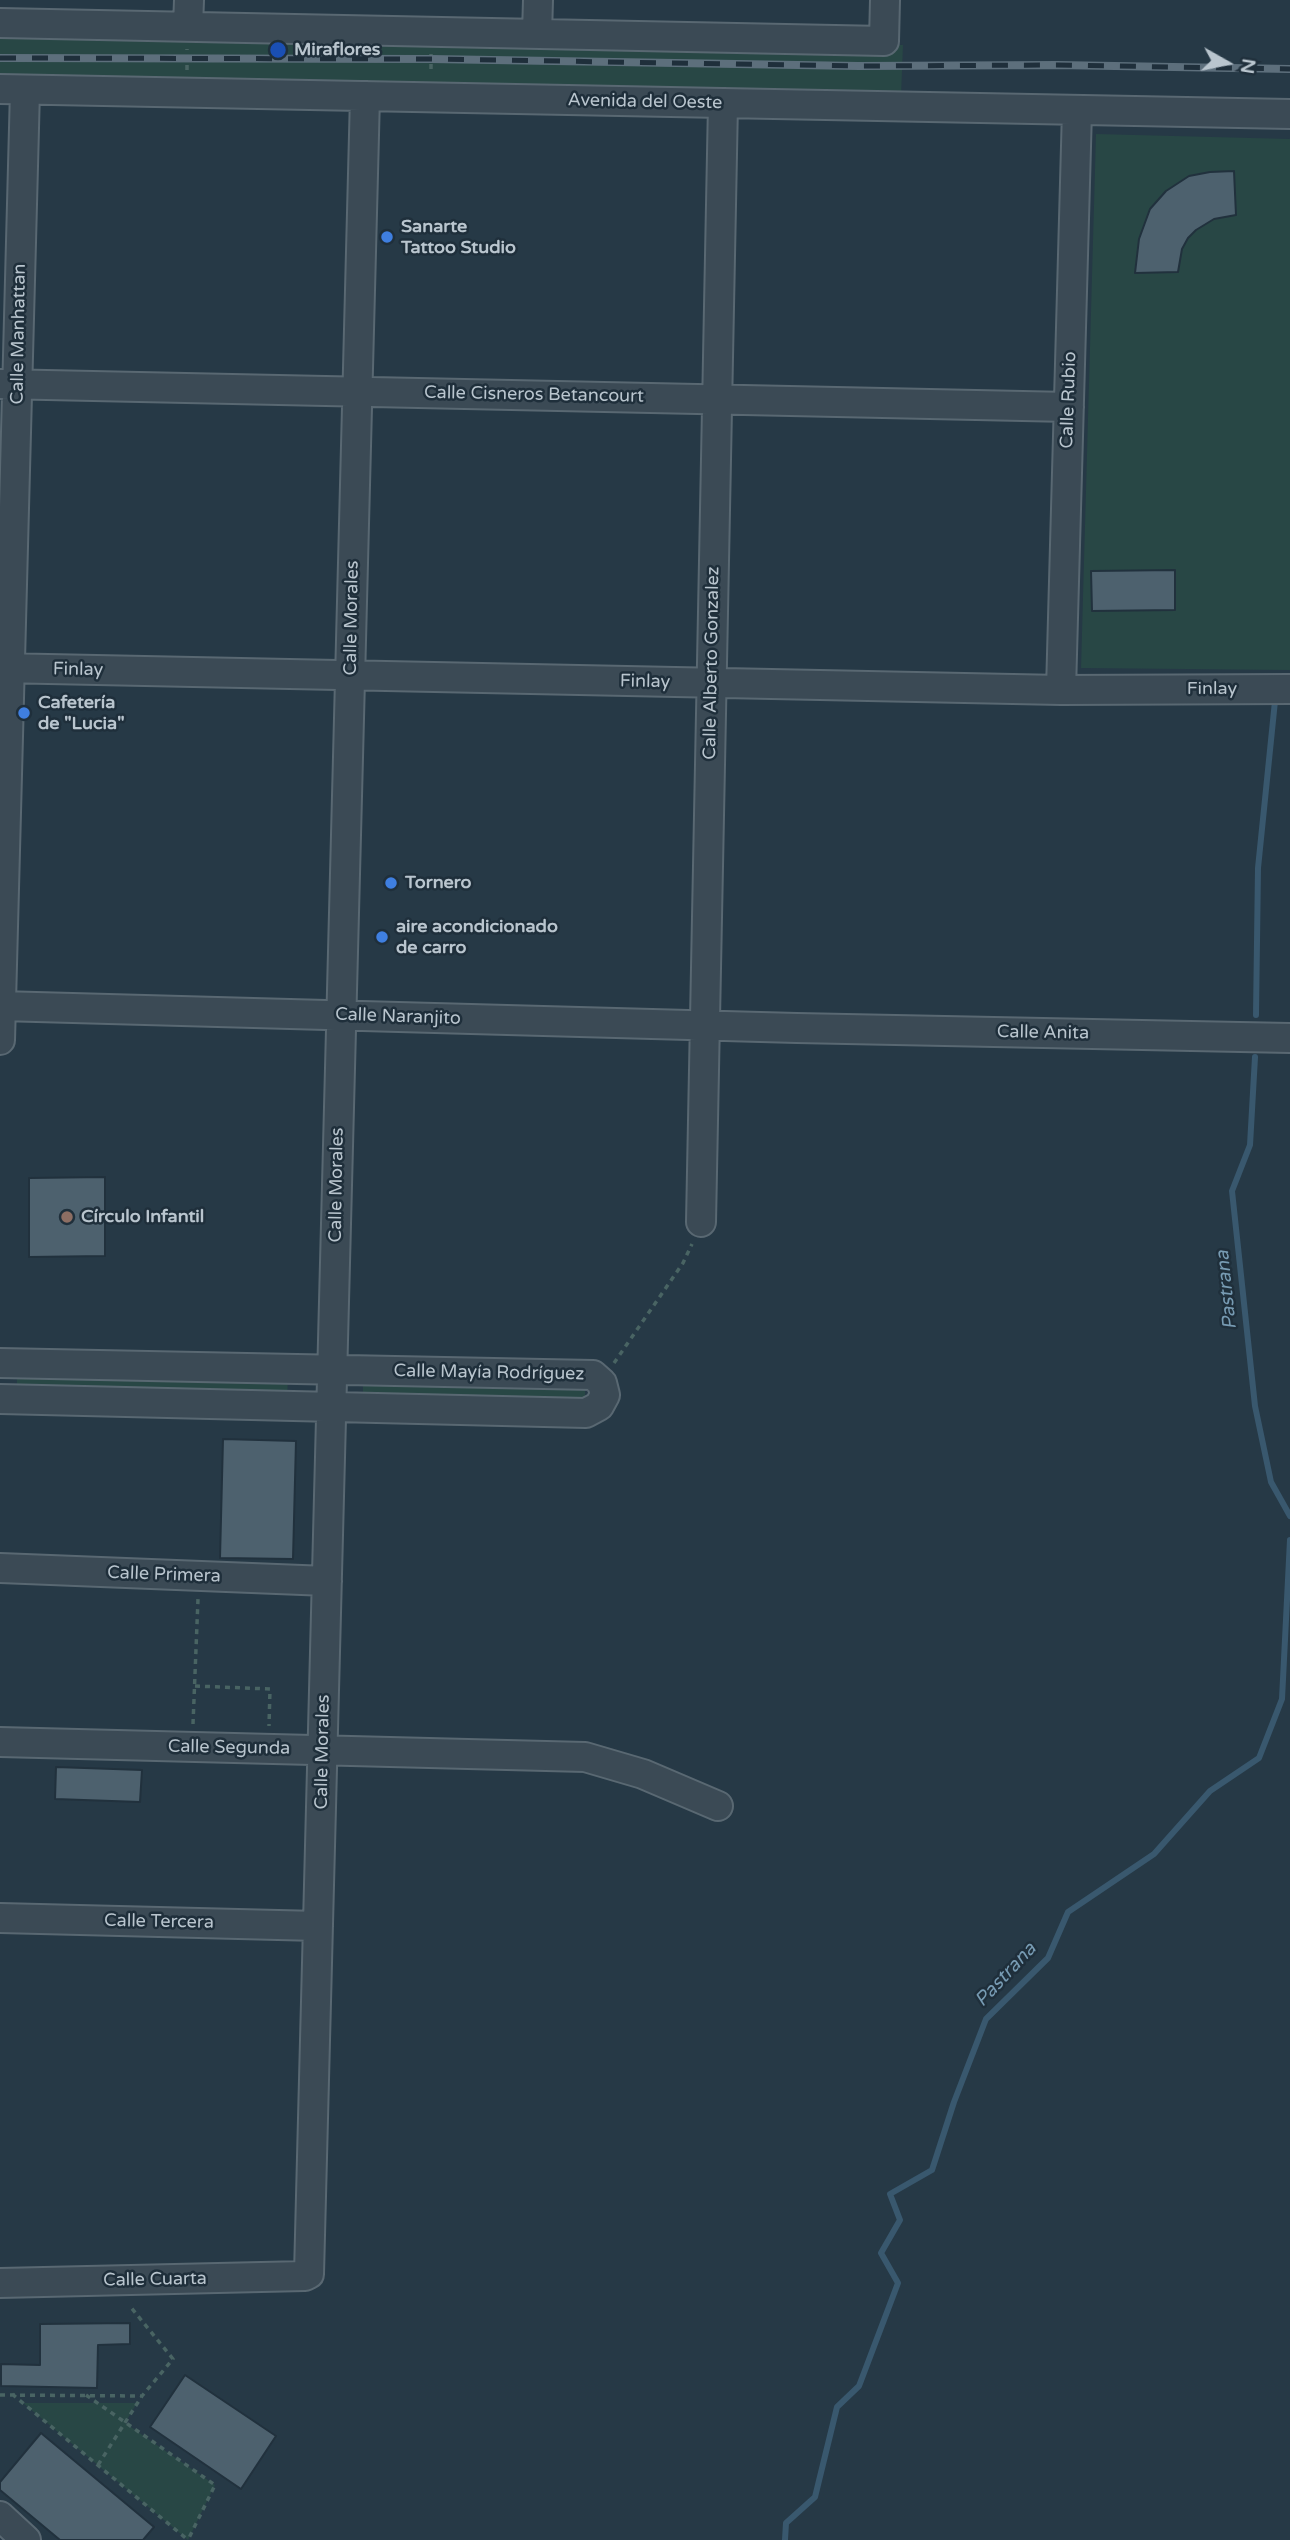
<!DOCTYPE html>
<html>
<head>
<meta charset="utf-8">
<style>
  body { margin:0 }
  #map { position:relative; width:1290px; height:2540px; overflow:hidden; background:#263946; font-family:"Varela Round",sans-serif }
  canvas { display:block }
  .north { position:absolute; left:1192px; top:28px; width:70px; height:70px; -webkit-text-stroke:5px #1f2f3b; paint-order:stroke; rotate:99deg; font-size:19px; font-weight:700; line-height:28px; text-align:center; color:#b9c5ce }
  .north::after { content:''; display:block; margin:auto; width:24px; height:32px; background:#b9c5ce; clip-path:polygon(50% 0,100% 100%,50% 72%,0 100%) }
</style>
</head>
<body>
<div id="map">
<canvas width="1290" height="2540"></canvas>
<div class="north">N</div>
</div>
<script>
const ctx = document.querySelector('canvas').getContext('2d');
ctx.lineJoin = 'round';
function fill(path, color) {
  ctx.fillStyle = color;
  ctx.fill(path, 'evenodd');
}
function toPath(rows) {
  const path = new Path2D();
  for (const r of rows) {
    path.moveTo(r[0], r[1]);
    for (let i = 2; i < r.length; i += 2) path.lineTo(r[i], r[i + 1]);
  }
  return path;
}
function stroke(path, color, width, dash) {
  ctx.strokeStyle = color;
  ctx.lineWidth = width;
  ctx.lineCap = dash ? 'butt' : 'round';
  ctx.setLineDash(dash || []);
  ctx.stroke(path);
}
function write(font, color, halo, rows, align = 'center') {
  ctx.font = font + ' "Varela Round",sans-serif';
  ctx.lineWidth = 5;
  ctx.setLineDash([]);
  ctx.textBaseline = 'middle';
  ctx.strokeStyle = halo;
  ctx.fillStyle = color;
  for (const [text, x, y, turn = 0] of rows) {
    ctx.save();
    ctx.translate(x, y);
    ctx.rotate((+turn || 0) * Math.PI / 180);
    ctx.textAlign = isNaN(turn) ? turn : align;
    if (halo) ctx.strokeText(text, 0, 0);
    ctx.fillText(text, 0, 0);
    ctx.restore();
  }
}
fill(toPath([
  [0,32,903,45,901,96,0,78],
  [1096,134,1290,139,1290,670,1081,668],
  [17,1372,288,1379,287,1398,17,1391],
  [363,1380,585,1385,585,1404,363,1399],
  [23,2403,137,2403,125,2423,215,2485,188,2540]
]), '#284745');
stroke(toPath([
  [1256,1015,1258,868,1275,701],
  [1255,1057,1250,1145,1232,1191,1255,1406,1271,1482,1290,1516],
  [785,2540,786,2523,815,2497,837,2407,859,2386,898,2283,881,2253,900,2220,890,2194,932,2170,954,2102,986,2019,1048,1958,1068,1912,1154,1854,1210,1791,1259,1758,1282,1699,1290,1540]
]), '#39586e', 6);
const building = toPath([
  [1234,171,1236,215,1214,219,1196,230,1188,238,1182,249,1178,272,1135,273,1139,239,1150,209,1166,191,1189,176,1210,172,1234,171],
  [1175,570,1175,610,1092,611,1091,571,1175,570],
  [105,1177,105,1256,29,1257,29,1178,105,1177],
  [223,1439,296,1441,293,1559,220,1558,223,1439],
  [56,1767,142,1770,140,1802,55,1799,56,1767],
  [130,2323,130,2344,98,2345,97,2388,1,2386,1,2364,40,2365,40,2324,130,2323],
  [185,2375,276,2436,241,2489,150,2427,185,2375],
  [41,2433,154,2527,143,2540,60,2540,0,2490,0,2482,41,2433]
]);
fill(building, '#4d616e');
stroke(building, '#21313d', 2);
const minor = toPath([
  [0,23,884,41,885,0],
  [188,27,189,0],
  [537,34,538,0],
  [0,89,1290,114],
  [0,384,1069,407],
  [0,668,1061,690,1290,689],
  [1061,690,1077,110],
  [0,1006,797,1028,1290,1038],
  [0,1040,25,90],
  [701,1222,723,103],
  [0,1363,593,1375,602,1383,605,1395,599,1406,586,1413,0,1399],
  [0,1568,327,1581],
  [0,1742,585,1757,643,1774,718,1806],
  [0,1918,318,1926],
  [0,2283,305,2276,309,2274,365,96],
  [0,2516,26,2540]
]);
stroke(minor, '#596872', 32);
stroke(toPath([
  [431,54,431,74],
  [187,70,187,49],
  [614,1363,683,1263,692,1244],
  [195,1686,270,1689,269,1726],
  [193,1724,198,1599],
  [12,2394,188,2540],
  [0,2395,141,2396],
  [86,2395,215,2485,188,2540],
  [98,2465,142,2396,173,2359,129,2305]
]), '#496463', 3.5, [5, 5]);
stroke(minor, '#3b4a55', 28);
const rail = toPath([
  [0,58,431,59,859,66,1057,65,1290,69]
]);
stroke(rail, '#5d6f7c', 8);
stroke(rail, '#1f2f3b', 5, [16]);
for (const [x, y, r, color] of [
  [278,50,9,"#1a4fb4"],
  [387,237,7,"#3f7fe0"],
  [24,713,7,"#3f7fe0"],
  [391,883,7,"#3f7fe0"],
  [382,937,7,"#3f7fe0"],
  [67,1217,7,"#8d6e63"]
]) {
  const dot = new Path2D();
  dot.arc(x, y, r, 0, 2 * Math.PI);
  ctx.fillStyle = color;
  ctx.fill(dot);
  stroke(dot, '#1f2f3b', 2.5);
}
write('bold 18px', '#b9c5ce', '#1f2f3b', [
  ["Miraflores",294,50],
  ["Sanarte",401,227],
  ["Tattoo Studio",401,248],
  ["Cafetería",38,703],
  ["de \"Lucia\"",38,724],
  ["Tornero",405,883],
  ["aire acondicionado",396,927],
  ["de carro",396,948],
  ["Círculo Infantil",81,1217]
], 'left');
write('18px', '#b9c5ce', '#1f2f3b', [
  ["Avenida del Oeste",645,102,1],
  ["Calle Manhattan",19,334,-89],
  ["Calle Cisneros Betancourt",534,395,1],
  ["Calle Rubio",1069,400,-88],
  ["Calle Morales",352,618,-89],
  ["Calle Alberto Gonzalez",712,663,-89],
  ["Finlay",78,670,1],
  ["Finlay",645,682,1],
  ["Finlay",1212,689],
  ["Calle Naranjito",398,1017,2],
  ["Calle Anita",1043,1033,1],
  ["Calle Morales",337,1185,-89],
  ["Calle Mayía Rodríguez",489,1373,1],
  ["Calle Primera",164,1575,2],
  ["Calle Segunda",229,1748,1],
  ["Calle Morales",323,1752,-89],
  ["Calle Tercera",159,1922,1],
  ["Calle Cuarta",155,2280,-1]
]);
write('italic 19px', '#779bb3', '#1f2f3b', [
  ["Pastrana",1227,1290,-96],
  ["Pastrana",1006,1975,-47]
]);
</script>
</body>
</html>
